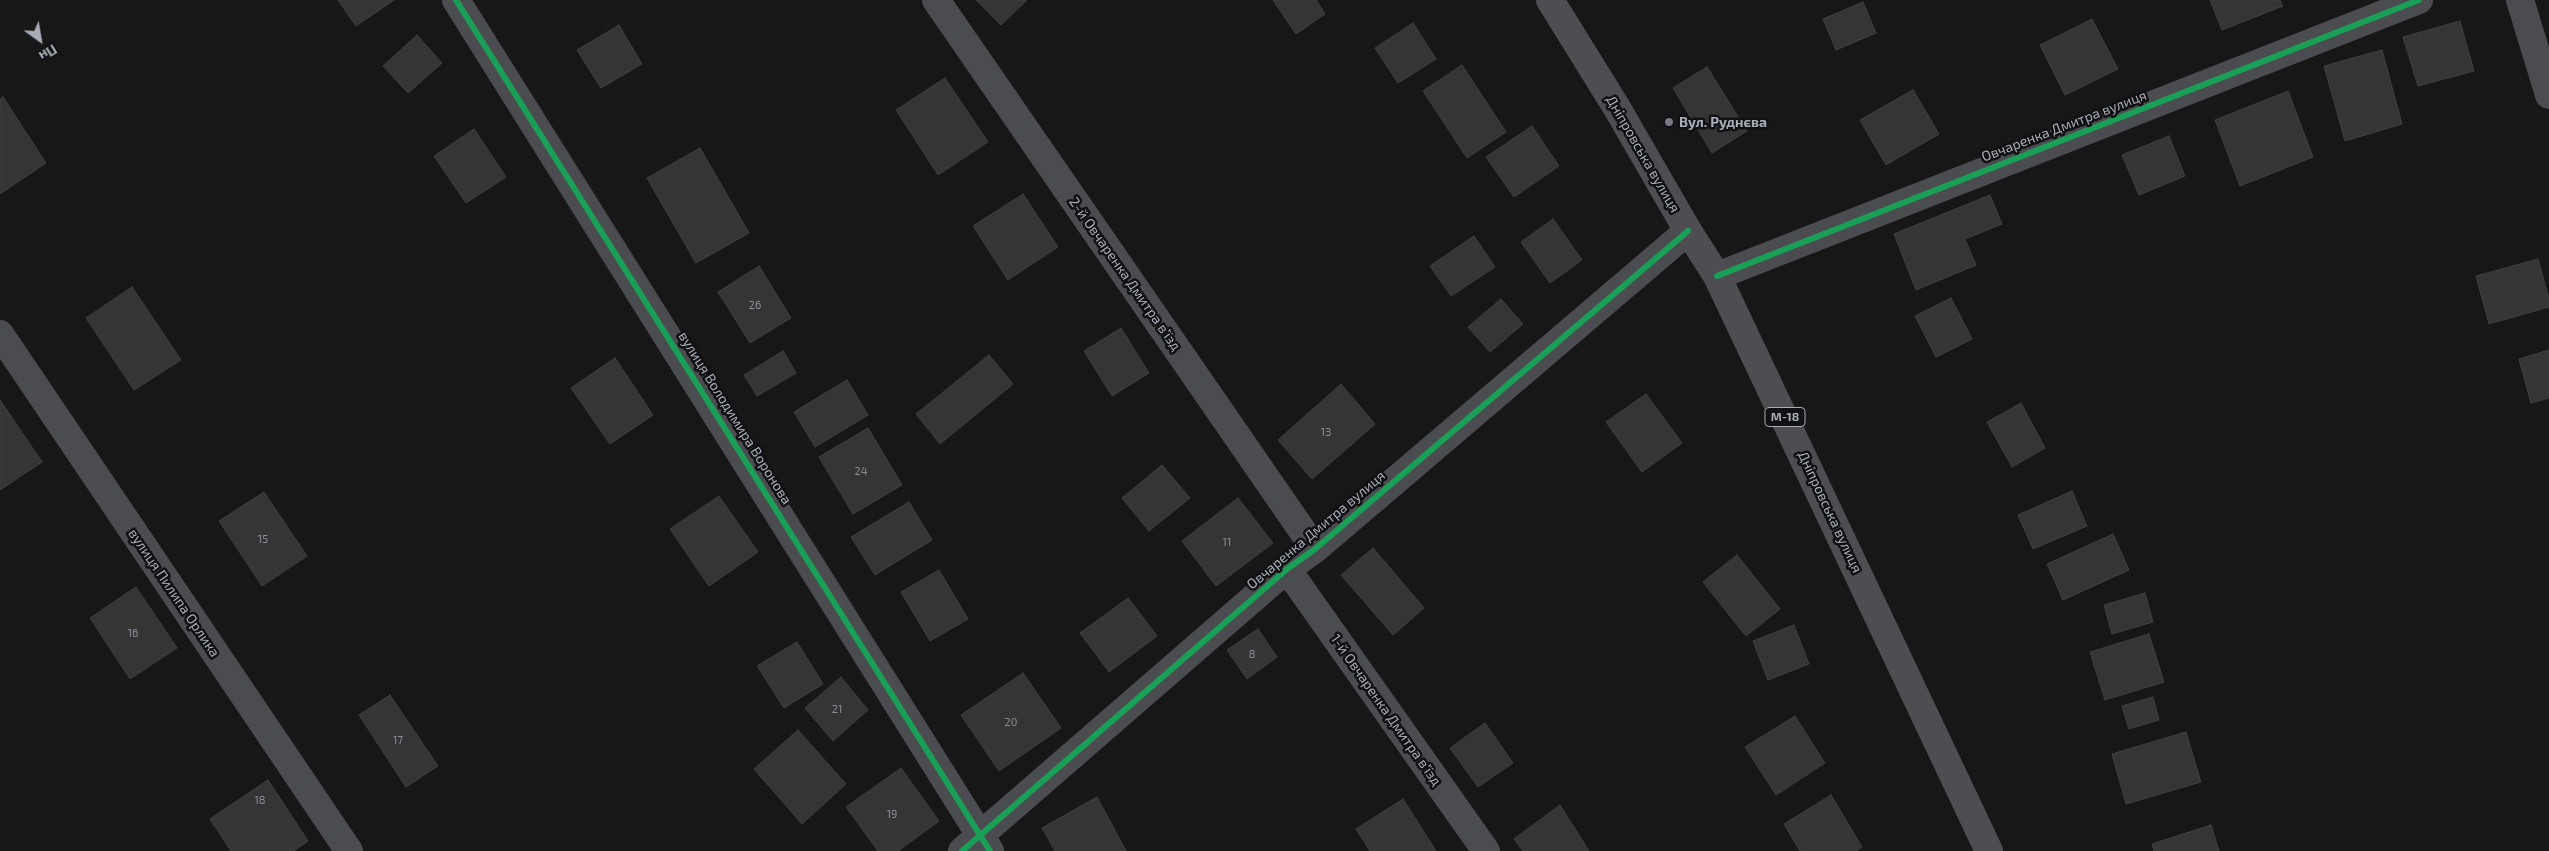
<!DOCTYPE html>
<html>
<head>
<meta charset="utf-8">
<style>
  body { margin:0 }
  #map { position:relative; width:2549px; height:851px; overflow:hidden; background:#171717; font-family:"Exo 2",sans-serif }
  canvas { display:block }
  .north { position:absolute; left:15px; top:15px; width:50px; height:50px; -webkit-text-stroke:4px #111113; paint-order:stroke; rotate:148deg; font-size:14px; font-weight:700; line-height:20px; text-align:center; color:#a8adb8 }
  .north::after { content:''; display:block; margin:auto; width:18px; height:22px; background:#a8adb8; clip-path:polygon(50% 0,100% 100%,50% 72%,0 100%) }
</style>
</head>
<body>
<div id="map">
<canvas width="2549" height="851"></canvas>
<div class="north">Пн</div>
</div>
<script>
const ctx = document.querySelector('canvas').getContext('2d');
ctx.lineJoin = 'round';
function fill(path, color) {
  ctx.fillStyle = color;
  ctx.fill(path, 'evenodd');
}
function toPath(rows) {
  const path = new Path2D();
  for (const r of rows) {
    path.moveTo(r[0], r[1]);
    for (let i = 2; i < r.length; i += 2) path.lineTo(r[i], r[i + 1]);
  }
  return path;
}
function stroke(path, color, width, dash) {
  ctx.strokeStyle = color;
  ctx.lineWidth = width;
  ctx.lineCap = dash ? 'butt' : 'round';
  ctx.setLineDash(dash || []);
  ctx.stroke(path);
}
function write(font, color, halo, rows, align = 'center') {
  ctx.font = font + ' "Exo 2",sans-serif';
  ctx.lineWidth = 5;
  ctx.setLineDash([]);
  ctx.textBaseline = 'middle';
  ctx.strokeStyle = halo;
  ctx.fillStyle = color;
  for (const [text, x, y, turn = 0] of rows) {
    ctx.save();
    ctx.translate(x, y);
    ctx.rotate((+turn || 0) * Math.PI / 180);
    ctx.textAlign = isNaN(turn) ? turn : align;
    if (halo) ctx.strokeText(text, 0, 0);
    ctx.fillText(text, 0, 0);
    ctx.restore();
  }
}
const building = toPath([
  [338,0,394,0,356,26,338,0],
  [976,0,1027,0,1001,25,976,0],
  [1273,0,1316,0,1325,14,1296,34,1273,0],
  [2210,0,2280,0,2283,6,2222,30,2210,0],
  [1863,2,1876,33,1836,50,1823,19,1863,2],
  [2092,19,2118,69,2065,95,2040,45,2092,19],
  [2460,21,2474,71,2418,86,2403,37,2460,21],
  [1413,23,1436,59,1398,83,1375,48,1413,23],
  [619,25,642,64,601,88,577,50,619,25],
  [417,35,442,63,408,93,383,66,417,35],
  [2382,50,2402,124,2345,141,2324,66,2382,50],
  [1462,65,1506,132,1467,158,1423,91,1462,65],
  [1707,67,1747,131,1712,153,1673,88,1707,67],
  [945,78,988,142,938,175,896,110,945,78],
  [1913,90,1939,134,1886,165,1860,120,1913,90],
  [2288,91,2313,157,2240,186,2215,120,2288,91],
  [3,97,46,163,0,194,0,99,3,97],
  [1532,126,1559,166,1514,197,1486,157,1532,126],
  [474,129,506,177,466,203,434,156,474,129],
  [2169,136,2185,176,2139,195,2122,155,2169,136],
  [700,148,749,233,696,263,647,178,700,148],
  [1023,194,1058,247,1008,280,973,226,1023,194],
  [1990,195,2002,224,1965,239,1976,265,1916,290,1894,234,1990,195],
  [1553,219,1582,260,1550,283,1521,242,1553,219],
  [1474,236,1495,267,1451,296,1430,266,1474,236],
  [2538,259,2549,299,2549,307,2489,324,2476,276,2538,259],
  [759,266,791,318,750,343,718,292,759,266],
  [132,287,181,360,134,390,86,318,132,287],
  [1951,298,1972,339,1936,357,1915,316,1951,298],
  [1501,299,1523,324,1490,352,1468,327,1501,299],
  [1121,328,1149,373,1112,396,1084,351,1121,328],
  [2549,350,2549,398,2531,403,2519,359,2549,350],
  [783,351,796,373,757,396,744,375,783,351],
  [989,355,1013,384,940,444,916,414,989,355],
  [615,358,653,415,610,444,571,388,615,358],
  [847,380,868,415,815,447,794,412,847,380],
  [1341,384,1375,424,1312,479,1278,440,1341,384],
  [1646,394,1682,443,1642,472,1606,422,1646,394],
  [0,400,42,462,0,490,0,400],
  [2021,403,2045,448,2012,467,1987,422,2021,403],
  [868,428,902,485,853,514,819,457,868,428],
  [1162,465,1190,498,1149,531,1122,498,1162,465],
  [2072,491,2087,526,2033,549,2018,515,2072,491],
  [264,492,307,556,262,586,219,521,264,492],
  [719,496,758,552,709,586,670,529,719,496],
  [1238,498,1273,543,1216,586,1182,541,1238,498],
  [909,502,932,540,875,575,851,537,909,502],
  [2113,534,2129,570,2063,600,2047,564,2113,534],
  [1373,548,1424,608,1393,635,1341,575,1373,548],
  [1737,555,1780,609,1746,636,1703,582,1737,555],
  [939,570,968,619,930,641,901,592,939,570],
  [136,587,177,648,130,679,90,618,136,587],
  [2145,593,2153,622,2112,634,2104,605,2145,593],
  [1128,598,1157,636,1109,672,1080,633,1128,598],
  [1794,625,1809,664,1768,680,1753,641,1794,625],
  [1258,629,1277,657,1247,679,1227,650,1258,629],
  [2149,634,2164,682,2105,700,2090,652,2149,634],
  [797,642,823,684,784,708,757,666,797,642],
  [1023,673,1061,728,999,771,961,715,1023,673],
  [841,677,868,710,833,741,805,708,841,677],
  [390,695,438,766,406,787,359,715,390,695],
  [2153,697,2159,720,2129,729,2122,706,2153,697],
  [1795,716,1825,763,1776,795,1745,747,1795,716],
  [1485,723,1513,763,1478,787,1450,748,1485,723],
  [798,730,846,784,802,824,754,769,798,730],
  [2186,732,2201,782,2126,804,2112,754,2186,732],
  [901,768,939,821,898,851,878,851,846,807,901,768],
  [268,780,308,841,294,851,231,851,210,819,268,780],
  [1831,795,1862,847,1856,851,1800,851,1784,824,1831,795],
  [1097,797,1126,851,1055,851,1042,828,1097,797],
  [1403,799,1436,851,1370,851,1356,829,1403,799],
  [1560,805,1589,851,1523,851,1514,839,1560,805],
  [2211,825,2219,851,2154,851,2152,844,2211,825]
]);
fill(building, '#353536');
stroke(building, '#3f4043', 1);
stroke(toPath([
  [456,0,990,851],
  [936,0,1315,549],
  [2520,0,2549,95],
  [1717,276,2419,0],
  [0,334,349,851],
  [1287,569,1486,851],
  [962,851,1287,569,1315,549,1688,231]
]), '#4b4c50', 28);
stroke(toPath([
  [1550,0,1617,108,1688,231,1717,276,1989,851]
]), '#4e4e52', 28);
stroke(toPath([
  [456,0,990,851],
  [1717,276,2419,0],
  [962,851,1287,569,1315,549,1688,231]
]), '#1a9f57', 6);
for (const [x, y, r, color] of [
  [1669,122,5,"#757880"]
]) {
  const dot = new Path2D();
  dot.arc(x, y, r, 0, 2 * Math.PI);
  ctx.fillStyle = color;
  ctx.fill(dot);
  stroke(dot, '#111113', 2);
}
write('11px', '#8b8f98', null, [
  ["26",755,305],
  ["13",1326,432],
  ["24",861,471],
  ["15",263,539],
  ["11",1227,542],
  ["16",133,633],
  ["8",1252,654],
  ["21",837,709],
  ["20",1011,722],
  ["17",398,740],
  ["18",260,800],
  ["19",892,814]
]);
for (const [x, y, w] of [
  [1785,417,40]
]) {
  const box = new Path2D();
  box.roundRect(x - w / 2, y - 9.5, w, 19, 4);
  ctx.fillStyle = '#111113';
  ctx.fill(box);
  stroke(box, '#a8adb8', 1);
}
write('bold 12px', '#a8adb8', null, [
  ["М-18",1785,417]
]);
write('bold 14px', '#a8adb8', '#111113', [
  ["Вул. Руднєва",1679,122]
], 'left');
write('14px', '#a8adb8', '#111113', [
  ["Овчаренка Дмитра вулиця",2064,126,-21],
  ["Дніпровська вулиця",1643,154,60],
  ["2-й Овчаренка Дмитра в’їзд",1125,274,55],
  ["вулиця Володимира Воронова",735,418,58],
  ["Дніпровська вулиця",1830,512,65],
  ["Овчаренка Дмитра вулиця",1316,530,-40],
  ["вулиця Пилипа Орлика",174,593,56],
  ["1-й Овчаренка Дмитра в’їзд",1386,710,55]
]);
</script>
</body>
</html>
